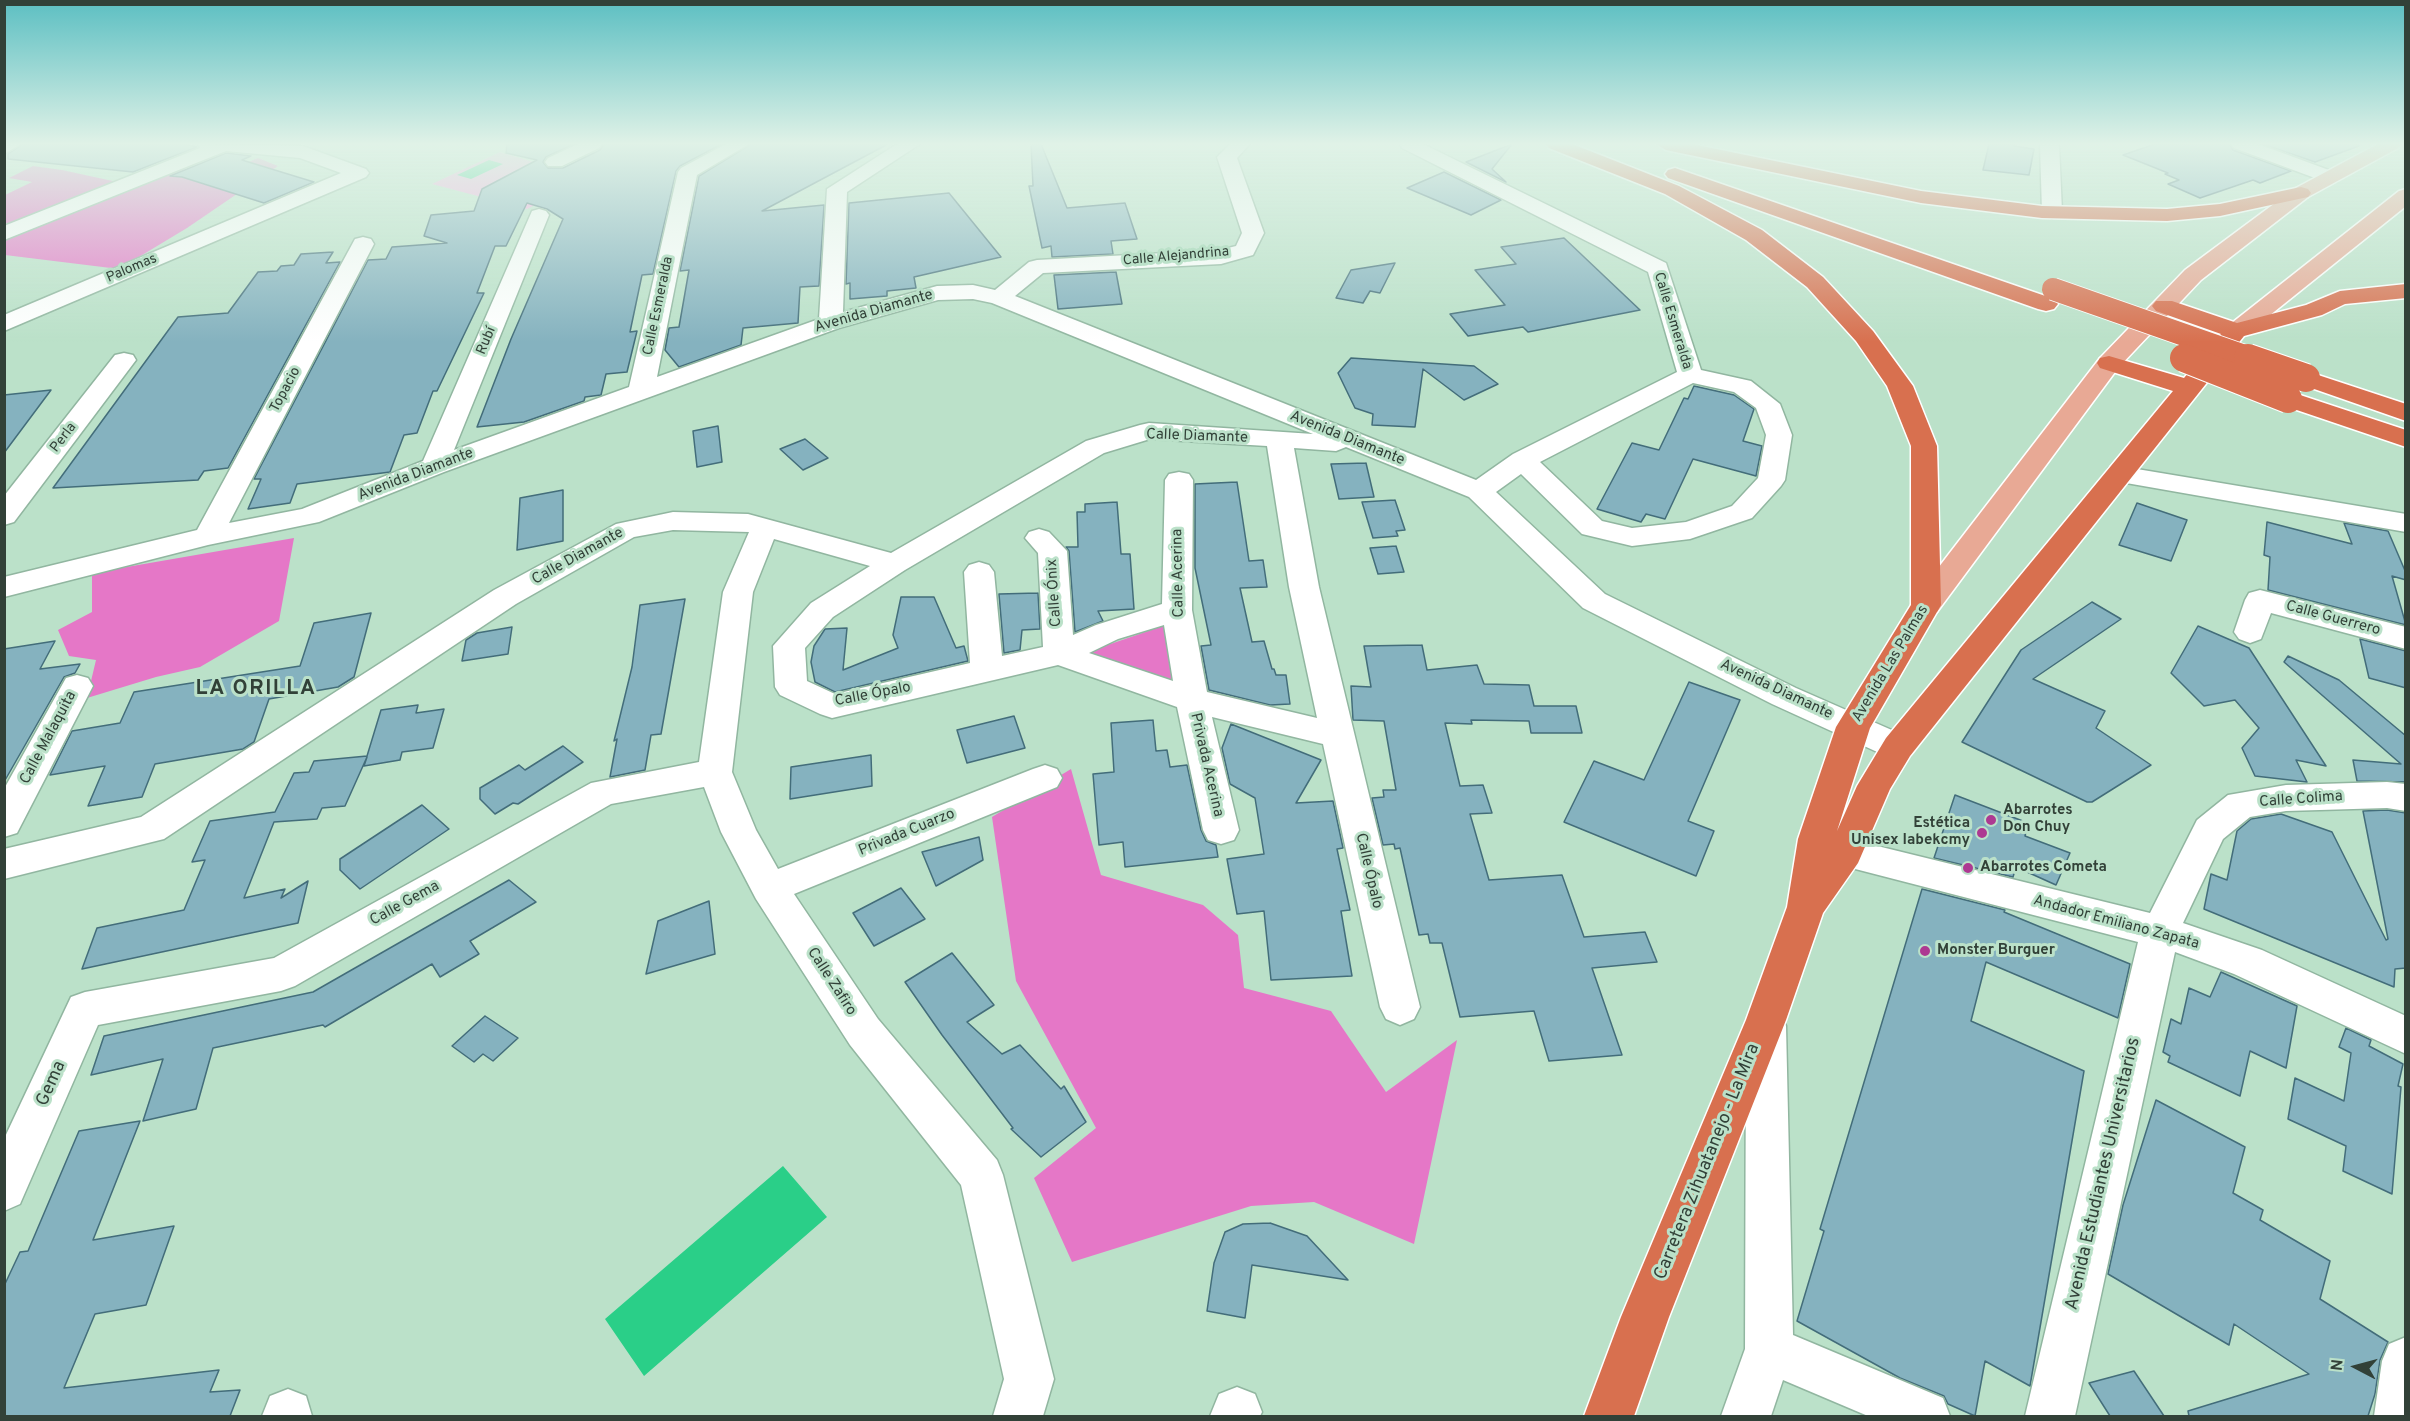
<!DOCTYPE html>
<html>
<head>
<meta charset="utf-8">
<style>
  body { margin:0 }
  #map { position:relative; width:2410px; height:1421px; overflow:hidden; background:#bbe1c9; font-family:Overpass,sans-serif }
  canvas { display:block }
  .frame { position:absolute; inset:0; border:6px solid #324138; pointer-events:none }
  .north { position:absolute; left:2326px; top:1337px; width:60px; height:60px; -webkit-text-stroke:4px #bbe1c9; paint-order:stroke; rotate:276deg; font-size:16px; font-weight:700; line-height:24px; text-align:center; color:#324138 }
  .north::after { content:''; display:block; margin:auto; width:21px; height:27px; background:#324138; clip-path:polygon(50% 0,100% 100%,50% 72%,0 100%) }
</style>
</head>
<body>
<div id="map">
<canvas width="2410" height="1421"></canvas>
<div class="frame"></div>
<div class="north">N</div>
</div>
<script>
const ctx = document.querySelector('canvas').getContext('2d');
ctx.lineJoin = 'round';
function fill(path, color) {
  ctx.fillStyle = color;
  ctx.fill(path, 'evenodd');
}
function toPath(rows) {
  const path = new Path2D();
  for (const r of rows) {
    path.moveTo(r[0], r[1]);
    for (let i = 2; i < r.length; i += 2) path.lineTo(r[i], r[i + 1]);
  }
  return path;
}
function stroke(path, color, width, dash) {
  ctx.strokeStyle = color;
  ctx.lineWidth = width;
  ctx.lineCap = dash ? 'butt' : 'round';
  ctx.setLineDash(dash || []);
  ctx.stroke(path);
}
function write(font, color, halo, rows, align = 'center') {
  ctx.font = font + ' Overpass,sans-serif';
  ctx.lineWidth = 6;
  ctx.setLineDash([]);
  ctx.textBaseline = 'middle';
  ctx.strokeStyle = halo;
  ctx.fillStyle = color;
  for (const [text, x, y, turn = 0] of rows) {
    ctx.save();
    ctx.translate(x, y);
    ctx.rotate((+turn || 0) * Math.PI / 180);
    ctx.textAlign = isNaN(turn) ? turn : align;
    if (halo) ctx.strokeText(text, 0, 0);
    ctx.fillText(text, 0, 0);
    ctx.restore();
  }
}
fill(toPath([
  [500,152,587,178,527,209,432,184]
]), '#fba8e3');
fill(toPath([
  [258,158,278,166,187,228,119,269,5,255,5,239,180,168,214,177],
  [33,166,62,170,122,183,18,225,5,223,5,195,32,182,9,178],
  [294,538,279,621,200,667,156,677,87,698,96,660,69,656,58,630,92,612,92,573],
  [1163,626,1180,684,1093,659,1090,651],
  [1071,769,1101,875,1203,905,1238,935,1244,988,1331,1011,1386,1092,1457,1040,1414,1244,1314,1202,1251,1206,1072,1262,1034,1178,1096,1128,1016,981,992,817]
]), '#e577c7');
fill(toPath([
  [489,160,503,164,471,179,457,175],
  [783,1166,827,1217,644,1376,605,1319]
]), '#2acf88');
const building = toPath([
  [23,144,185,144,197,147,133,172,8,159,8,154,23,144],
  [507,144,574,144,546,157,543,162,548,168,563,168,600,150,604,144,722,144,680,166,676,171,653,274,642,275,630,332,637,331,627,372,606,374,601,395,585,397,584,401,524,422,477,427,511,339,563,219,547,209,527,203,506,246,495,246,477,293,484,293,437,391,433,391,417,433,404,435,390,472,297,484,290,503,248,509,261,479,254,479,368,260,386,259,392,247,447,243,424,236,431,215,474,211,482,189,537,160,506,153,507,144],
  [751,144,888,144,762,211,824,205,819,286,800,287,798,323,743,328,741,345,679,367,665,350,669,328,679,327,689,270,680,271,699,176,751,144],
  [1031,144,1041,144,1067,208,1125,203,1137,239,1111,241,1113,254,1052,257,1051,246,1042,248,1029,186,1033,186,1031,144],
  [1512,144,1492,169,1506,182,1466,162,1512,144],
  [1989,144,2014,144,2014,146,2034,149,2029,175,1983,170,1989,144],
  [2155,144,2229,144,2233,150,2291,171,2260,183,2253,180,2200,198,2168,184,2179,180,2165,174,2168,173,2123,155,2155,144],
  [2263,144,2358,144,2359,146,2315,162,2263,144],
  [226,153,251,156,242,160,314,182,264,203,182,177,170,176,226,153],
  [1444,172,1501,200,1471,215,1407,188,1444,172],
  [949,193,1001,257,914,277,916,288,887,291,887,296,850,299,850,283,846,284,849,203,949,193],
  [1564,238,1640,310,1528,332,1523,327,1468,336,1450,314,1505,305,1475,270,1516,264,1501,247,1564,238],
  [333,252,326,263,340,262,228,468,204,471,198,480,53,488,178,317,228,313,258,272,277,271,281,266,294,265,301,254,333,252],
  [1395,263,1380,293,1370,291,1363,303,1336,298,1351,270,1395,263],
  [1116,272,1122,304,1058,309,1054,275,1116,272],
  [1351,358,1474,366,1498,384,1464,400,1423,369,1415,427,1372,425,1373,414,1355,408,1338,373,1351,358],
  [1694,386,1734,395,1754,409,1743,441,1762,446,1756,476,1693,459,1665,519,1646,514,1641,522,1597,509,1632,443,1659,450,1684,398,1688,399,1694,386],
  [51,390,4,453,4,395,51,390],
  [718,426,722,462,697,467,693,431,718,426],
  [805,439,828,458,803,470,780,449,805,439],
  [1366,463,1374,497,1339,499,1331,464,1366,463],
  [1237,482,1249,561,1263,560,1267,587,1240,588,1252,642,1264,641,1272,669,1274,669,1276,675,1286,675,1290,704,1270,705,1209,690,1201,646,1211,645,1195,568,1195,484,1237,482],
  [563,490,563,541,517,550,520,498,563,490],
  [1395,500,1405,530,1396,531,1398,536,1373,538,1362,502,1395,500],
  [1117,502,1121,554,1130,554,1134,609,1098,611,1103,621,1075,632,1069,551,1066,547,1078,547,1077,512,1085,512,1085,504,1117,502],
  [2137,503,2187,520,2171,561,2119,545,2137,503],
  [2267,522,2352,544,2344,523,2388,531,2406,573,2406,580,2392,576,2406,625,2268,590,2270,557,2264,555,2267,522],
  [1396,546,1404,572,1378,574,1370,548,1396,546],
  [1038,593,1040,629,1022,630,1020,650,1004,653,999,594,1038,593],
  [901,597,934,597,956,648,964,646,968,661,835,692,815,682,811,662,814,646,825,629,847,628,843,670,898,648,893,635,901,597],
  [685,599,661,734,651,735,645,770,610,777,617,739,614,741,632,667,640,605,685,599],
  [2092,602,2121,619,2033,679,2105,711,2096,728,2151,765,2092,802,2087,802,1962,742,2021,650,2092,602],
  [371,613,354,677,338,687,269,699,254,742,243,749,155,764,142,797,88,806,105,766,50,775,72,731,120,723,134,692,300,666,314,623,371,613],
  [2198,626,2249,648,2326,766,2296,760,2307,782,2255,776,2242,748,2259,728,2235,700,2204,706,2171,673,2198,626],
  [512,627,508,654,462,661,466,640,477,633,512,627],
  [2360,639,2406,651,2406,688,2369,678,2360,639],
  [55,641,40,669,80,664,75,673,64,677,4,782,4,649,55,641],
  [1422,645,1427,670,1477,665,1484,684,1529,685,1534,706,1576,706,1582,733,1531,733,1529,721,1471,720,1472,724,1445,723,1460,786,1483,785,1492,813,1470,814,1489,880,1562,875,1584,937,1645,932,1657,962,1592,968,1622,1055,1549,1061,1534,1011,1460,1017,1442,943,1430,943,1428,934,1419,935,1400,848,1395,849,1394,844,1383,845,1372,798,1384,797,1383,790,1396,790,1384,721,1353,720,1351,686,1371,687,1364,646,1422,645],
  [2288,656,2339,680,2406,736,2406,782,2357,781,2353,760,2401,764,2284,662,2288,656],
  [1689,682,1740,700,1688,821,1714,831,1696,876,1564,822,1594,761,1644,780,1689,682],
  [418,705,416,713,444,709,433,748,402,752,400,760,364,766,367,757,345,806,322,808,317,819,274,822,244,898,285,889,281,898,308,881,298,923,82,969,97,928,184,910,205,860,192,862,210,821,275,812,294,773,309,772,314,761,367,756,381,710,418,705],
  [1014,716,1025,748,967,763,957,730,1014,716],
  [1153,720,1156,751,1167,750,1170,767,1187,765,1201,830,1206,841,1216,845,1218,857,1125,867,1123,842,1099,845,1093,774,1114,772,1111,723,1153,720],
  [1231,724,1321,760,1296,803,1333,801,1343,848,1337,849,1350,910,1341,911,1352,976,1271,980,1264,911,1237,914,1227,859,1264,854,1255,798,1230,784,1222,748,1231,724],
  [563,746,583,762,518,804,513,803,495,814,480,799,480,788,519,765,525,770,563,746],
  [871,755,872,786,790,799,791,767,871,755],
  [1955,795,2028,823,2025,836,2070,853,2056,885,2016,867,2013,877,1934,858,1955,795],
  [422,805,449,829,360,889,340,870,340,859,422,805],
  [2387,810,2406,813,2406,968,2395,969,2394,987,2204,909,2211,874,2227,880,2237,831,2251,819,2281,814,2332,832,2386,940,2388,939,2363,811,2387,810],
  [979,837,983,860,936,886,922,852,979,837],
  [509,880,536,902,470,941,479,954,440,977,432,964,325,1027,323,1025,213,1048,196,1109,143,1121,163,1059,91,1075,104,1036,313,992,509,880],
  [901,888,925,919,874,946,853,913,901,888],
  [1922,889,2005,910,2004,912,2130,964,2118,1018,1986,962,1971,1021,2084,1071,2030,1386,1985,1361,1975,1416,1948,1404,1944,1396,1900,1378,1797,1321,1824,1231,1820,1229,1922,889],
  [709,901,715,954,646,974,658,921,709,901],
  [952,953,994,1005,967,1022,1002,1054,1020,1045,1061,1089,1064,1086,1086,1122,1041,1157,1011,1129,1013,1128,942,1035,905,982,952,953],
  [2221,972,2297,1006,2286,1068,2250,1051,2240,1096,2168,1062,2170,1056,2163,1052,2171,1019,2181,1024,2189,988,2210,997,2221,972],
  [485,1016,518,1038,493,1061,483,1054,474,1062,452,1046,485,1016],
  [2346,1028,2371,1040,2369,1046,2403,1064,2398,1086,2401,1087,2392,1194,2343,1171,2346,1146,2288,1119,2295,1078,2344,1101,2351,1053,2339,1047,2346,1028],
  [2156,1100,2245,1147,2233,1193,2263,1210,2260,1220,2330,1261,2320,1299,2388,1342,2380,1360,2375,1394,2368,1416,2189,1416,2188,1411,2309,1374,2234,1324,2229,1345,2108,1274,2123,1205,2156,1100],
  [140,1121,93,1240,174,1226,146,1305,95,1314,64,1388,219,1370,210,1392,240,1390,230,1416,4,1416,4,1286,20,1252,28,1251,79,1131,140,1121],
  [1270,1223,1307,1236,1348,1280,1252,1265,1245,1318,1207,1311,1214,1263,1225,1232,1243,1224,1270,1223],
  [2134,1371,2164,1416,2110,1416,2089,1383,2134,1371]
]);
fill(building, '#85b2bf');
stroke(building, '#436d7a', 1.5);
const street = toPath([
  [4,144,21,144,4,154,4,144],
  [198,144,303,146,366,169,369,173,366,177,4,331,4,315,341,173,300,158,226,151,4,240,4,226,200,148,198,144],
  [578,144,602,144,599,148,562,166,548,166,545,162,548,158,578,144],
  [726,144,749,144,697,175,657,377,819,319,827,189,897,144,920,144,847,192,843,312,937,286,973,285,995,290,1029,262,1037,260,1220,250,1236,246,1242,233,1217,157,1230,144,1250,144,1237,158,1264,233,1253,255,1221,264,1043,273,1015,296,1476,480,1513,454,1677,372,1648,272,1402,148,1400,144,1423,144,1666,263,1701,370,1751,381,1780,404,1792,435,1785,480,1781,486,1752,518,1690,539,1632,546,1582,534,1521,474,1496,492,1605,594,1796,688,1910,738,1915,747,1910,756,1898,760,1886,756,1772,704,1583,608,1469,497,1346,447,1336,451,1294,448,1319,587,1420,1007,1414,1019,1400,1025,1386,1019,1380,1007,1323,744,1212,717,1239,830,1234,840,1221,844,1208,840,1203,830,1177,707,1058,665,832,718,820,714,780,695,775,687,773,646,811,603,870,566,774,539,753,592,732,772,756,830,778,869,1033,769,1045,765,1057,769,1062,778,1057,787,794,894,878,1019,997,1160,1003,1175,1054,1379,1043,1416,993,1416,1004,1379,961,1185,850,1045,756,899,721,832,704,787,611,804,295,986,281,991,98,1025,20,1204,4,1211,4,1139,71,997,85,992,274,958,591,783,699,762,723,592,749,532,673,530,634,537,516,604,164,839,4,879,4,849,141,817,494,590,616,524,673,512,748,514,891,553,1086,441,1140,425,1149,423,1313,434,992,303,973,299,938,300,839,328,444,472,319,522,208,545,4,597,4,577,197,530,355,239,363,237,371,239,374,244,229,523,302,509,423,461,532,211,539,209,546,211,549,215,454,450,629,387,678,172,681,168,726,144],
  [1693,383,1734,392,1756,408,1766,435,1758,478,1732,506,1686,522,1632,528,1602,521,1540,462,1693,383],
  [1150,439,1267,446,1289,587,1317,718,1207,692,1192,610,1193,480,1189,474,1179,472,1169,474,1165,480,1162,604,1096,625,1073,635,1067,551,1049,532,1039,529,1029,532,1025,538,1038,553,1043,647,1002,656,994,572,989,565,979,562,969,565,964,572,970,663,835,694,807,681,805,648,833,617,905,570,1104,453,1150,439],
  [1164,625,1173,681,1089,653,1118,639,1164,625],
  [2040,144,2059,144,2062,212,2059,216,2052,218,2045,216,2042,212,2040,144],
  [2231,144,2258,144,2337,173,2340,177,2337,181,2330,183,2323,181,2234,148,2231,144],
  [124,353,133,355,136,360,14,522,4,525,4,496,115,355,124,353],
  [2119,466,2406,514,2406,532,2109,480,2105,474,2109,468,2119,466],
  [2260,590,2406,627,2406,649,2271,613,2261,639,2250,643,2239,639,2234,632,2245,600,2249,593,2260,590],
  [77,675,88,678,93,686,17,833,4,837,4,789,66,678,77,675],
  [2387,782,2406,784,2406,811,2387,808,2286,811,2250,817,2223,839,2183,923,2262,950,2406,1016,2406,1054,2234,974,2175,952,2075,1416,2025,1416,2138,942,1832,863,1807,851,1802,841,1807,831,1820,827,1853,840,2150,913,2197,820,2228,795,2286,785,2387,782],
  [1766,1008,1780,1013,1786,1026,1793,1335,1943,1398,1950,1416,1868,1416,1783,1380,1771,1416,1721,1416,1745,1349,1746,1026,1752,1013,1766,1008],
  [2406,1337,2406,1416,2374,1416,2382,1361,2389,1344,2406,1337],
  [1237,1387,1255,1394,1262,1412,1260,1416,1210,1416,1219,1394,1237,1387],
  [288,1389,306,1396,312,1416,262,1416,270,1396,288,1389]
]);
const primary = toPath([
  [2378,144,2401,144,2398,148,2308,197,2201,280,2118,368,1937,612,1926,615,1915,612,1911,605,1915,598,2100,358,2185,270,2294,189,2378,144],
  [2406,189,2406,206,2244,336,2228,336,2224,331,2228,326,2399,191,2406,189]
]);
const highway = toPath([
  [1546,144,1572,144,1679,186,1762,230,1823,277,1873,331,1913,386,1937,446,1941,605,1870,728,1837,831,1857,786,1886,738,2173,391,2100,368,2097,363,2100,358,2109,356,2184,378,2221,334,2156,311,2152,306,2156,301,2172,301,2237,323,2306,305,2340,291,2406,284,2406,298,2345,304,2322,315,2244,336,1910,756,1890,789,1858,863,1823,913,1786,1020,1669,1317,1634,1416,1584,1416,1621,1317,1746,1020,1787,907,1798,839,1836,727,1911,605,1911,446,1887,386,1856,341,1807,287,1746,240,1665,194,1549,148,1546,144],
  [1656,144,1692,144,1921,191,2042,206,2167,209,2220,204,2301,187,2308,189,2311,193,2308,197,2220,216,2167,221,2042,218,1921,203,1666,150,1656,144],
  [1675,168,2054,299,2058,304,2054,309,2046,311,2038,309,1668,178,1665,174,1668,170,1675,168],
  [2306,371,2406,404,2406,421,2297,383,2294,378,2297,373,2306,371],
  [2288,391,2406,430,2406,447,2279,404,2275,399,2279,394,2288,391]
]);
stroke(street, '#91b6a0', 3);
stroke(primary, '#fff', 3);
stroke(highway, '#fff', 3);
fill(street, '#fff');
fill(primary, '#e8a995');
fill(highway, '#d8704f');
const highwayBridgeFar1 = toPath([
  [2053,289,2253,359],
  [2184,358,2187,359]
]);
const highwayBridge = toPath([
  [2184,358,2288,399],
  [2248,358,2306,378]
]);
stroke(highwayBridgeFar1, '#fff', 24, []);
stroke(highwayBridge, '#fff', 30, []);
stroke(highwayBridgeFar1, '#d8704f', 22);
stroke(highwayBridge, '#d8704f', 28);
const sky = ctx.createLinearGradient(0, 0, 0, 342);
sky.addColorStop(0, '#5cbfc2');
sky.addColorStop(0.42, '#e0f2e7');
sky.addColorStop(1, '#e0f2e700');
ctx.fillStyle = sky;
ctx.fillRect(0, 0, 2410, 342);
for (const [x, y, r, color] of [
  [1991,820,6,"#ad3992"],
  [1982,833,6,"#ad3992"],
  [1968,868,6,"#ad3992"],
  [1925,951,6,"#ad3992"]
]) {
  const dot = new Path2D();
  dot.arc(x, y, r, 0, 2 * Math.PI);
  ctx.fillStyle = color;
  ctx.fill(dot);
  stroke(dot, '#bbe1c9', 2);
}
write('14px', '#324138', '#bbe1c9', [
  ["Calle Alejandrina",1176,257,-5],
  ["Palomas",132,269,-23],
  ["Calle Esmeralda",659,306,-78],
  ["Calle Esmeralda",1672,321,73],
  ["Rubí",487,341,-67],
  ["Topacio",286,390,-62],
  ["Perla",64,438,-53]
]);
write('15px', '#324138', '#bbe1c9', [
  ["Avenida Diamante",874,312,-16],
  ["Calle Diamante",1197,437,2],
  ["Avenida Diamante",1347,439,22],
  ["Avenida Diamante",416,475,-21],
  ["Calle Diamante",578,557,-29],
  ["Calle Acerina",1179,573,-91],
  ["Calle Ónix",1055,593,-94],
  ["Calle Guerrero",2333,619,15],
  ["Avenida Las Palmas",1891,664,-59],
  ["Avenida Diamante",1776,690,25],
  ["Calle Ópalo",873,695,-11],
  ["Calle Malaquita",49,738,-62],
  ["Privada Acerina",1206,765,77],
  ["Calle Colima",2301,800,-4],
  ["Privada Cuarzo",907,833,-22],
  ["Calle Ópalo",1368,871,77],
  ["Calle Gema",405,904,-29],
  ["Andador Emiliano Zapata",2116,923,15],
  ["Calle Zafiro",831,982,57]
]);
write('bold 15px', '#324138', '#bbe1c9', [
  ["Abarrotes",2003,811],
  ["Don Chuy",2003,828],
  ["Estética",1970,824,"right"],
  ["Unisex Iabekcmy",1970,841,"right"],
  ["Abarrotes Cometa",1980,868],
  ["Monster Burguer",1937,951]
], 'left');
write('18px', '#324138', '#bbe1c9', [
  ["Gema",52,1084,-66],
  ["Carretera Zihuatanejo - La Mira",1708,1162,-68],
  ["Avenida Estudiantes Universitarios",2104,1174,-77]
]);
ctx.letterSpacing = '1.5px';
write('bold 21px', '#324138', '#bbe1c9', [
  ["LA ORILLA",256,690]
]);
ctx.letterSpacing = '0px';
</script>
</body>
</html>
